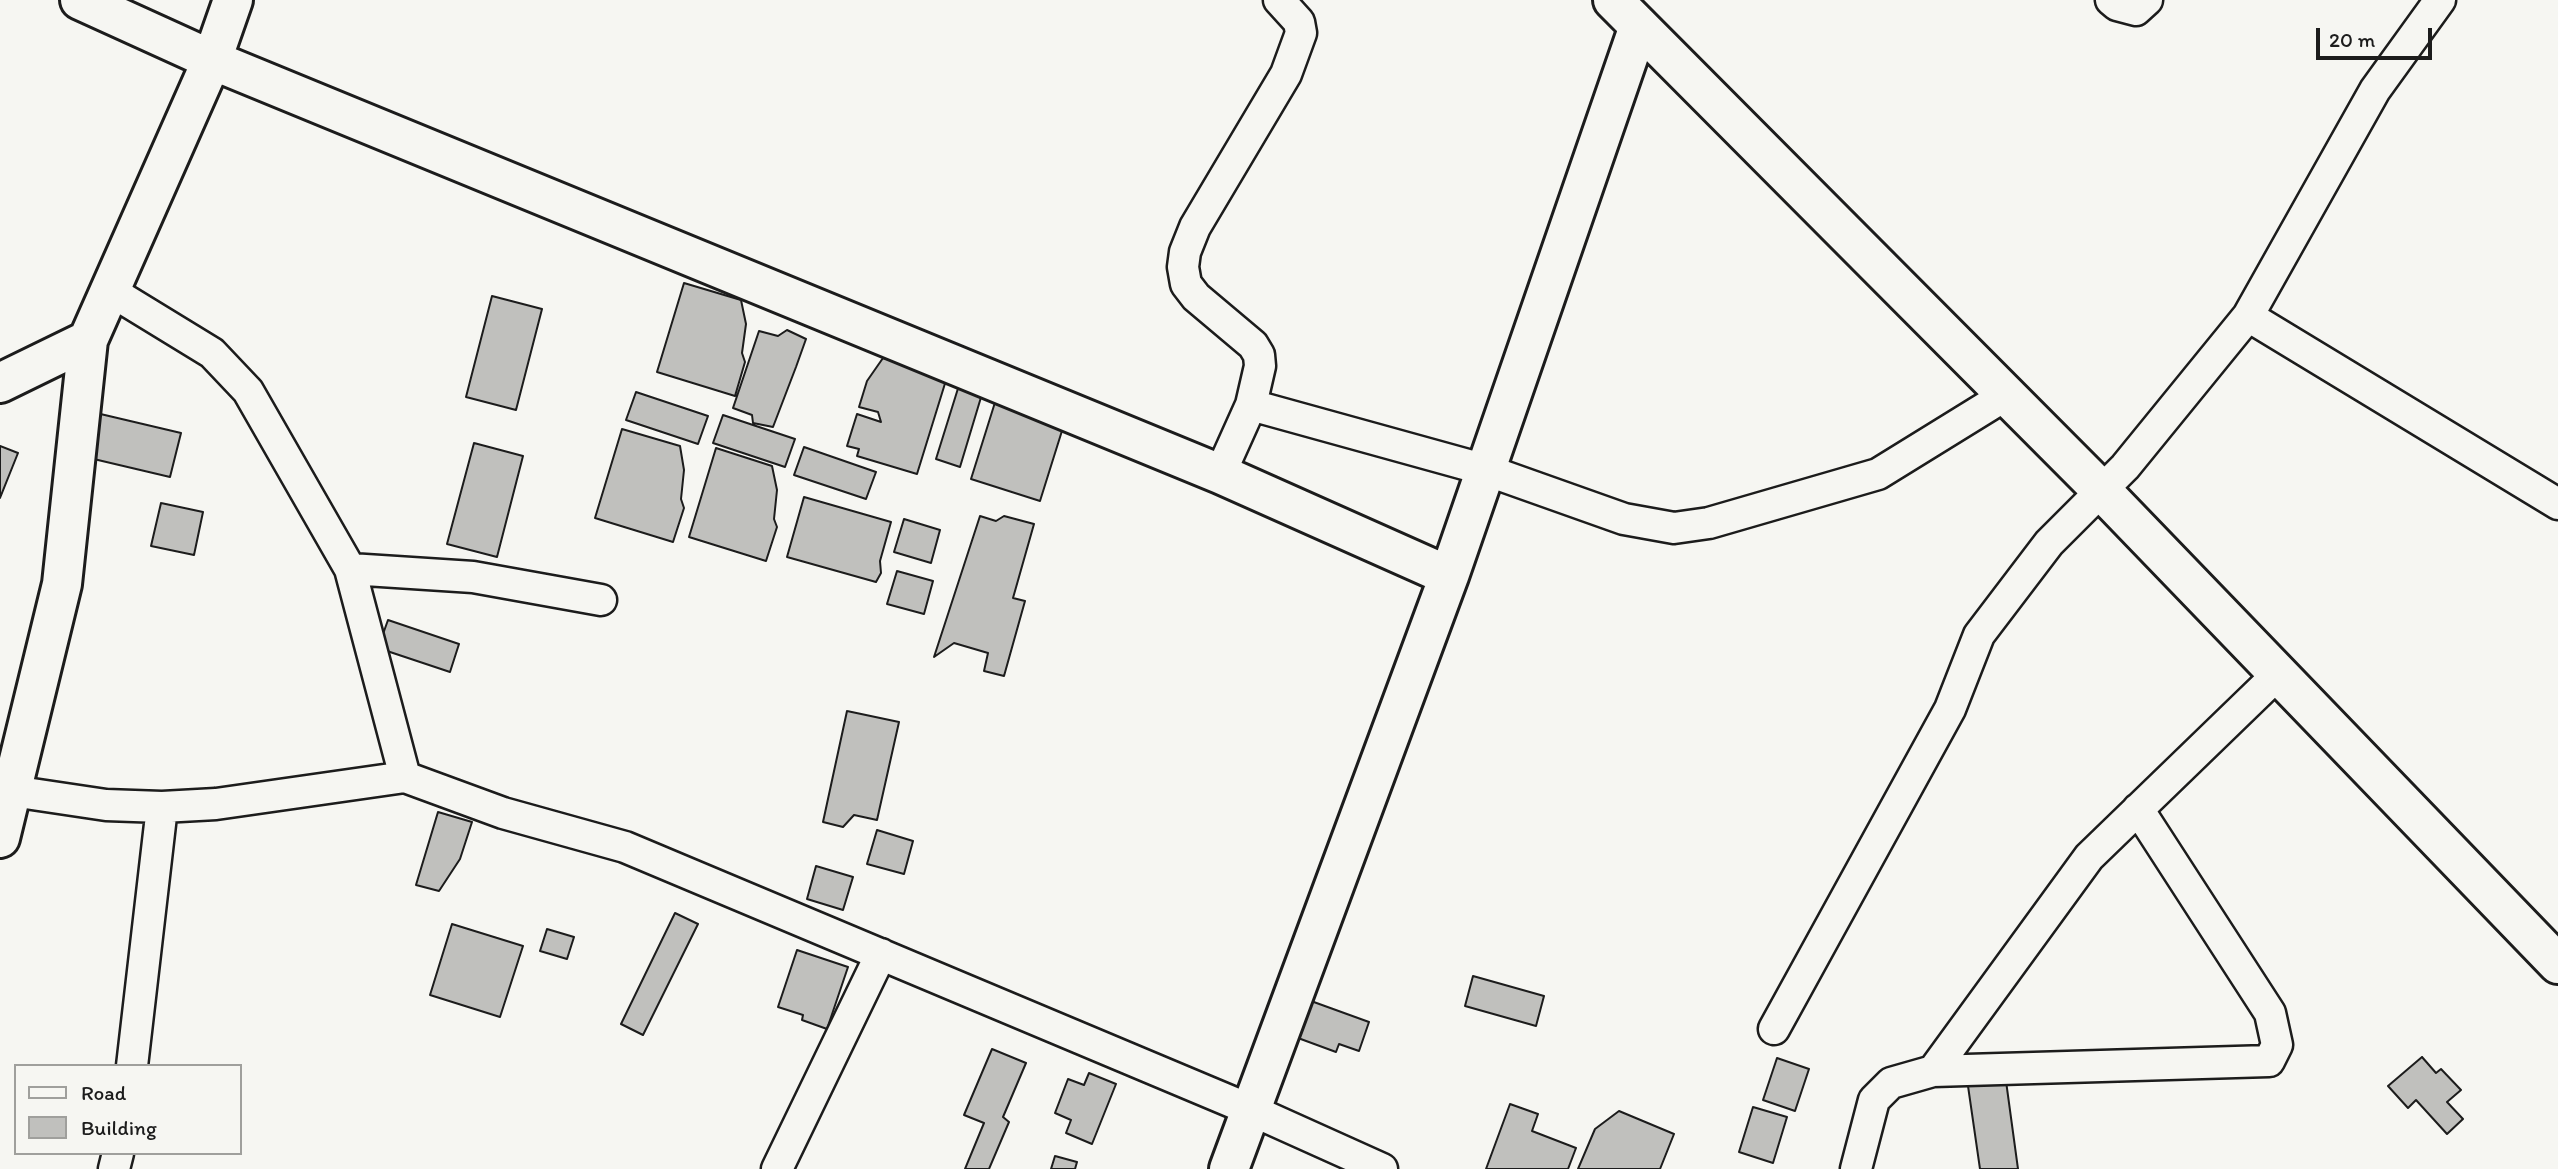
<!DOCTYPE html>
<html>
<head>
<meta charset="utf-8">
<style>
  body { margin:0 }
  #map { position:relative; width:2558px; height:1169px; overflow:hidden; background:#f6f6f2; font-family:Itim,sans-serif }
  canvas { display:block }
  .legend { position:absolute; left:14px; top:1064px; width:228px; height:91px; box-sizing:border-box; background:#f6f6f2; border:2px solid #9f9f9c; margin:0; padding:9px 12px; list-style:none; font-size:21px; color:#1c1c1c }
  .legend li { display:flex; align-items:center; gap:14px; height:35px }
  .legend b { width:35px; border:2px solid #9f9f9c }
  .scale { position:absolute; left:2316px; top:28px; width:116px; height:32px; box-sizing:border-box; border:4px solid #1c1c1c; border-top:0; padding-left:9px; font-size:21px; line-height:24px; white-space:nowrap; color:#1c1c1c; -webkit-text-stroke:5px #f6f6f2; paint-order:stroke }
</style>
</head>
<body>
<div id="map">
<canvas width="2558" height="1169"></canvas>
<ul class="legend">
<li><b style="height:9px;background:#f6f6f2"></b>Road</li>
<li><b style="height:19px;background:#c0c0bd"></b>Building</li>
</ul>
<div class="scale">20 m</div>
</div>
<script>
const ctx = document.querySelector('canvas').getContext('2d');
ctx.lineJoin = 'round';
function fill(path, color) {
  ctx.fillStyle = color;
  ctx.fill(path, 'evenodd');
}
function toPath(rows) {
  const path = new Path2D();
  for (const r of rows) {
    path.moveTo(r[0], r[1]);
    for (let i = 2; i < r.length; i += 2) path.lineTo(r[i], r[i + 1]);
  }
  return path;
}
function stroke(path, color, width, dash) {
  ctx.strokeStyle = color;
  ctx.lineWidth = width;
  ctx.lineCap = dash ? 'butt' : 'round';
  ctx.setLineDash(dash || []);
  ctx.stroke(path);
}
const building = toPath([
  [684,283,741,300,746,324,742,353,745,362,735,396,657,372,684,283],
  [492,296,542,309,516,410,466,397,492,296],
  [787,330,806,339,796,367,773,427,753,423,752,415,733,408,759,331,778,336,787,330],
  [883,358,947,377,917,474,857,456,859,449,847,446,857,414,881,422,878,412,859,407,867,381,883,358],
  [960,382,982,394,960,467,936,459,960,382],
  [636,392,708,416,698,444,626,420,636,392],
  [997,396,1066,418,1040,501,971,479,997,396],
  [92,412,181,433,170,477,81,456,92,412],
  [723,415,795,439,785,467,713,443,723,415],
  [622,429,680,446,684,470,681,499,684,508,673,542,595,518,622,429],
  [474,443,523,456,497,557,447,544,474,443],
  [0,446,18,453,0,498,0,446],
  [804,447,876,472,866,499,794,475,804,447],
  [716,448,772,466,777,490,774,519,777,527,766,561,689,537,716,448],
  [804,497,891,522,880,561,881,573,876,582,787,557,804,497],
  [161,503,203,512,194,555,151,546,161,503],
  [980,516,996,521,1004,516,1034,524,1013,598,1025,601,1004,676,984,671,988,653,954,643,934,657,980,516],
  [904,519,940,530,931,563,894,552,904,519],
  [897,571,933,581,924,614,887,604,897,571],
  [388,620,459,644,450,672,378,648,388,620],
  [847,711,899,722,877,820,854,815,843,827,823,822,847,711],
  [438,812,472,822,460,859,439,891,416,885,438,812],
  [877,830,913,841,904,874,867,864,877,830],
  [816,866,853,877,843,910,807,899,816,866],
  [675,913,698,924,643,1035,621,1024,675,913],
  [452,924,523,946,500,1017,430,995,452,924],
  [547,929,574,937,567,959,540,951,547,929],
  [797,950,848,967,827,1029,802,1020,803,1015,778,1007,797,950],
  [1473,976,1544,996,1536,1026,1465,1006,1473,976],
  [1311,1001,1369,1022,1359,1051,1339,1044,1336,1052,1298,1038,1311,1001],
  [992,1049,1026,1063,1003,1117,1009,1122,989,1169,965,1169,984,1123,964,1115,992,1049],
  [2422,1057,2436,1073,2441,1069,2461,1090,2447,1102,2463,1119,2447,1134,2416,1100,2408,1108,2388,1086,2422,1057],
  [1777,1058,1809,1069,1795,1111,1763,1100,1777,1058],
  [1089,1073,1116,1084,1092,1144,1066,1133,1071,1120,1055,1113,1068,1079,1084,1085,1089,1073],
  [2006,1081,2018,1169,1980,1169,1968,1086,2006,1081],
  [1510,1104,1538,1114,1532,1131,1576,1148,1568,1169,1486,1169,1510,1104],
  [1753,1107,1787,1117,1773,1163,1739,1152,1753,1107],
  [1619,1111,1674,1134,1660,1169,1578,1169,1595,1129,1619,1111],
  [1055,1156,1077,1162,1075,1169,1051,1169,1055,1156]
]);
fill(building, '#c0c0bd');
stroke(building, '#1c1c1c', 2);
const street = toPath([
  [2111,0,2117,5,2136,10,2147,0],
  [109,290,212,353,248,391,350,569,405,777],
  [2248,316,2558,504],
  [1251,405,1486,470,1624,519,1674,528,1709,523,1878,474,2006,395],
  [1220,474,1251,405,1260,366,1259,355,1253,345,1196,297,1186,284,1183,267,1185,252,1195,227,1286,74,1301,33,1299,22,1279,0],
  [350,569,473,577,601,600],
  [12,791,106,805,162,807,216,804,405,777,503,813,625,847,1251,1110,1382,1169],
  [2138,809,2270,1013,2277,1045,2269,1061,1933,1071,2089,857,2278,674],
  [1774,1029,1950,709,1979,635,2049,543,2125,467,2248,316,2375,90,2440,0],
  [132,1066,162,807],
  [114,1169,118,1153],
  [777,1169,881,954],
  [1856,1169,1874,1100,1891,1083,1933,1071]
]);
const secondary = toPath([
  [233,0,212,60,1220,474,1449,576],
  [1613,0,2102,491,2558,964],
  [0,383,88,340,212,60,80,0],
  [0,838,62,584,88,340],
  [1229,1169,1449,576,1639,26]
]);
stroke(street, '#1c1c1c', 35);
stroke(secondary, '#1c1c1c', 44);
stroke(street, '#f6f6f2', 30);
stroke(secondary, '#f6f6f2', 38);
</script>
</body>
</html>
